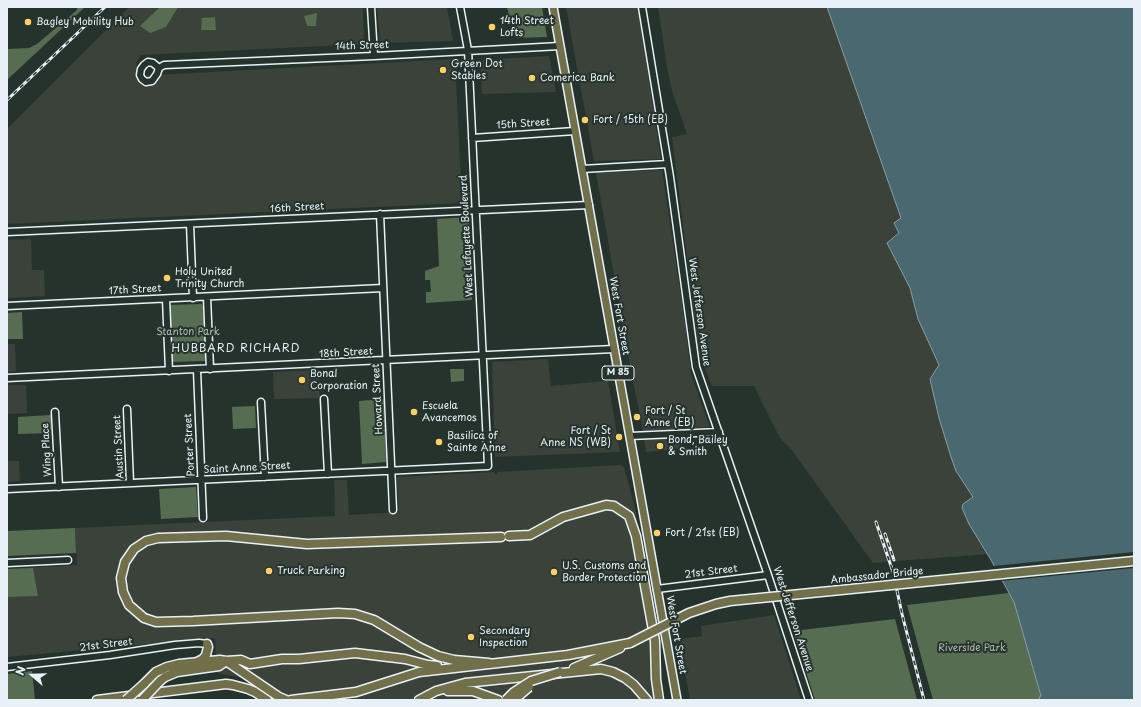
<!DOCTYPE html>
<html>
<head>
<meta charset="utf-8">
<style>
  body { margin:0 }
  #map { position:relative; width:1141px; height:707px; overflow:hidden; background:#26332d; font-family:"Playpen Sans",sans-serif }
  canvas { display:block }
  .frame { position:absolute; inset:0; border:8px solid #e8f1f8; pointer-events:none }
  .north { position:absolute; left:12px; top:655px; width:40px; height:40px; -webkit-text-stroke:3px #26332d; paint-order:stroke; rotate:290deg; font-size:11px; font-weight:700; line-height:16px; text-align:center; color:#e8f1f8 }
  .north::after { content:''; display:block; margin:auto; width:14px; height:18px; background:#e8f1f8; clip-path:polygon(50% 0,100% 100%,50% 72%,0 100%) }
</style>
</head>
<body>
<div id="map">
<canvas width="1141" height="707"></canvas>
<div class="frame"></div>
<div class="north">N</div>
</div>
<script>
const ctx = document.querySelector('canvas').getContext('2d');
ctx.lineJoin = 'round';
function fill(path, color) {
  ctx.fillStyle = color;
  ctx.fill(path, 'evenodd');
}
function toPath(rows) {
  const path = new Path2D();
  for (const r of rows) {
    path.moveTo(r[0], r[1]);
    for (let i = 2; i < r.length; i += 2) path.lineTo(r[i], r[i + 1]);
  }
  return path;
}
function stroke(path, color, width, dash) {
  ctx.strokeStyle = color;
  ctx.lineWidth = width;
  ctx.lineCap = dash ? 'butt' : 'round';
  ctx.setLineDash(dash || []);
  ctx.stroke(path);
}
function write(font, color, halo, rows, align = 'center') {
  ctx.font = font + ' "Playpen Sans",sans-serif';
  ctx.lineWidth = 4;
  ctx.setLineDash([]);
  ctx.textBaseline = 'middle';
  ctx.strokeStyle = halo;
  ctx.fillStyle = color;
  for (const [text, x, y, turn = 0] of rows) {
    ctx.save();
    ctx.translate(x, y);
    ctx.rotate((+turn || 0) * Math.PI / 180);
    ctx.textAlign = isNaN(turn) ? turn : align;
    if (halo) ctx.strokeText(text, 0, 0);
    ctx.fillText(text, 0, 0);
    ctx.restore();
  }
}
fill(toPath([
  [129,7,363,7,364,44,141,55,136,63,137,76,455,59,462,203,7,224,7,129],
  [377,7,447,7,453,41,380,43],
  [566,7,638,7,661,159,594,161],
  [658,7,827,7,901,218,899,233,887,243,910,288,918,319,939,366,956,471,973,497,963,504,962,508,969,524,988,554,873,563,791,449,780,438,754,386,712,386,699,354,672,137,687,134,672,91,667,67],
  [549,56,556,92,482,94,480,60],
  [662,170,686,330,691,374,710,427,643,431,631,371,596,173],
  [31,239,32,270,44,270,45,296,7,298,7,240],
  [7,344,15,344,16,371,7,372],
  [548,359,551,386,608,381,620,452,495,457,492,362],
  [318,370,320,398,274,399,273,372],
  [7,385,26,385,27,413,7,414],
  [680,437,682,448,646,452,644,439],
  [7,461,19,461,20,481,7,482],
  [620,465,624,467,635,508,659,642,660,674,662,692,655,694,656,700,278,700,243,678,217,673,215,638,7,657,7,569,77,565,75,528,335,516,334,480,347,480,349,515,399,512,397,477,494,472,495,474,497,474,497,472],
  [774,615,801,700,690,700,679,639,702,636,701,626]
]), '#3b4239');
fill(toPath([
  [77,7,85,7,7,80,7,49,29,48,37,44,77,10],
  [160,7,178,7,166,27,150,33,140,26],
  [507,7,542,7,547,37,516,38,513,25,511,25],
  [317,13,316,26,307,26,304,16],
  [215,17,216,30,201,30,202,18],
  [469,217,472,300,426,303,426,292,431,292,430,280,425,280,425,271,439,266,437,219],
  [202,304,205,312,207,352,205,361,171,362,169,305],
  [22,312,23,339,7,339,7,313],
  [450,369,464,369,464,381,451,382],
  [384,399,386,462,362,464,359,401],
  [255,406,256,428,233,429,232,407],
  [51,415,51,433,18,434,18,417],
  [196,487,198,517,161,519,159,489],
  [75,528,76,553,7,556,7,531],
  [33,568,38,596,7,597,7,569],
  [1009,593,1014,602,1041,696,1039,697,1040,700,933,700,907,605],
  [895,619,917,700,815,700,793,631],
  [32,671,35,700,7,700,7,674]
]), '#576d51');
const water = toPath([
  [827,7,1134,7,1134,700,1040,700,1039,697,1041,696,1014,602,991,560,969,524,962,508,963,504,973,497,956,471,951,457,939,418,930,379,939,365,918,319,910,288,887,243,899,233,894,223,901,218,827,7]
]);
fill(water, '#4a6870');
stroke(water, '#899fa6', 1);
fill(toPath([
  [1134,552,1134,568,1001,581,993,566]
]), '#26332d');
const minor = toPath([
  [371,7,374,56],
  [642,7,670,177,696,367,768,575,809,700],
  [159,68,153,63,148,62,144,65,141,69,140,75,142,79,146,82,152,81,157,74,159,68,164,65,374,56,560,46],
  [472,138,575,131],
  [582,169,668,164],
  [380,214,393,510],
  [190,224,193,298],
  [7,232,589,205],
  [207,297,210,369],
  [166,299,169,371],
  [7,306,383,288],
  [197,370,203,518],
  [7,378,614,349],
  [324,399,328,474],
  [261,402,265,477],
  [127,409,130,483],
  [55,412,59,487],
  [630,436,719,432],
  [7,489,488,466,468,50,460,7],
  [7,563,68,560],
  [657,589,768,575],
  [7,667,110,655,175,645,199,643,207,644]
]);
const major = toPath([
  [553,7,677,700]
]);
const highway = toPath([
  [509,536,530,535,563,517,606,505,614,506,629,516,636,536,655,641,656,679,659,700],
  [226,661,279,697,286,700],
  [197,662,203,659,206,655,208,647,207,644],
  [489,663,454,660,438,656,419,647,374,620,355,614,338,613,193,621,156,622,144,618,129,605,123,592,121,578,125,562,134,549,146,541,158,538,226,536,307,544,501,537],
  [574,668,620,648],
  [160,681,165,677,177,672,219,666,226,661],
  [144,684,156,672,167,667,179,664,220,660,226,661,241,660,250,664,282,659,299,659,355,653,405,659,428,665,437,666],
  [448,691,473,691,498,700],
  [97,700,226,684,233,685,248,689,255,692,267,700],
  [291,700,356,692,419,672,568,655,630,643],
  [419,700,436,691,465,683,601,669,613,672,625,678,634,685,647,700]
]);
stroke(minor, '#e8f1f8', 9);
stroke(major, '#e8f1f8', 10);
stroke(highway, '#e8f1f8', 11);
stroke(minor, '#26332d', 6);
stroke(major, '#71704a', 7);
stroke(highway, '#71704a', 8);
const rail = toPath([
  [7,100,105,7],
  [876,522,893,572,902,614,924,700],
  [885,534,894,560]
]);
stroke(rail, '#e8f1f8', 3);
stroke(rail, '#26332d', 1.5, [4.5]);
const highwayBridge = toPath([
  [630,643,689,613,716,604,730,601,1134,561],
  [126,700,144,684],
  [142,700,160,681],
  [506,700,514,692,531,681,560,672],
  [514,700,529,687]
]);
stroke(highwayBridge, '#e8f1f8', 11, []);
stroke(highwayBridge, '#71704a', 8);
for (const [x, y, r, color] of [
  [28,22,4,"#ffd166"],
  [492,27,4,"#ffd166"],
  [443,70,4,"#ffd166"],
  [532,78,4,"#ffd166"],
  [585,120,4,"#ffd166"],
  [167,278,4,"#ffd166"],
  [302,380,4,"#ffd166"],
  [414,412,4,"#ffd166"],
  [637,417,4,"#ffd166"],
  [619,437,4,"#ffd166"],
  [439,442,4,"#ffd166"],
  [660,446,4,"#ffd166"],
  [657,533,4,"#ffd166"],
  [269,571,4,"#ffd166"],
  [554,572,4,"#ffd166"],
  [471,637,4,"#ffd166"]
]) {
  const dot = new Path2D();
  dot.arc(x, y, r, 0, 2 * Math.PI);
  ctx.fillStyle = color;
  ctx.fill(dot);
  stroke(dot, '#26332d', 1.5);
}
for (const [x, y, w] of [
  [618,373,32]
]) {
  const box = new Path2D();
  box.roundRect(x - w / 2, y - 7, w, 14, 3);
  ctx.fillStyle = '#26332d';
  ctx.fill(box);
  stroke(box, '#e8f1f8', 1);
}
write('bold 9px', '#e8f1f8', null, [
  ["M 85",618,373]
]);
write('10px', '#e8f1f8', '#26332d', [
  ["14th Street",500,21],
  ["Lofts",500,33],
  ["Bagley Mobility Hub",36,22],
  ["Green Dot",451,64],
  ["Stables",451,76],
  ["Comerica Bank",540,78],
  ["Fort / 15th (EB)",593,120],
  ["Holy United",175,272],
  ["Trinity Church",175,284],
  ["Bonal",310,374],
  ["Corporation",310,386],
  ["Escuela",422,406],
  ["Avancemos",422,418],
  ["Fort / St",645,411],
  ["Anne (EB)",645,423],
  ["Fort / St",611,431,"right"],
  ["Anne NS (WB)",611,443,"right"],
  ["Basilica of",447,436],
  ["Sainte Anne",447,448],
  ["Bond, Bailey",668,440],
  ["& Smith",668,452],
  ["Fort / 21st (EB)",665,533],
  ["U.S. Customs and",562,566],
  ["Border Protection",562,578],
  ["Truck Parking",277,571],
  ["Secondary",479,631],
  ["Inspection",479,643]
], 'left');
write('10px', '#e8f1f8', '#26332d', [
  ["14th Street",362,46,-2],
  ["15th Street",523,124,-4],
  ["16th Street",297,208,-3],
  ["West Lafayette Boulevard",467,236,-93],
  ["17th Street",135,290,-3],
  ["West Jefferson Avenue",699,312,82],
  ["West Fort Street",619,316,80],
  ["18th Street",346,353,-3],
  ["Howard Street",378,399,-93],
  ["Porter Street",190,445,-93],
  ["Austin Street",119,447,-93],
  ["Wing Place",47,450,-93],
  ["Saint Anne Street",247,468,-3],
  ["21st Street",711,572,-7],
  ["Ambassador Bridge",877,576,-6],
  ["West Jefferson Avenue",793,619,72],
  ["West Fort Street",676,635,80],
  ["21st Street",106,645,-7]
]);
write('10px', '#aebcb5', '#26332d', [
  ["Stanton Park",188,332],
  ["Riverside Park",972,648]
]);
ctx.letterSpacing = '1px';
write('11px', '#e8f1f8', '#26332d', [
  ["HUBBARD RICHARD",236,349]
]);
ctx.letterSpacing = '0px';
</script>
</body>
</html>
